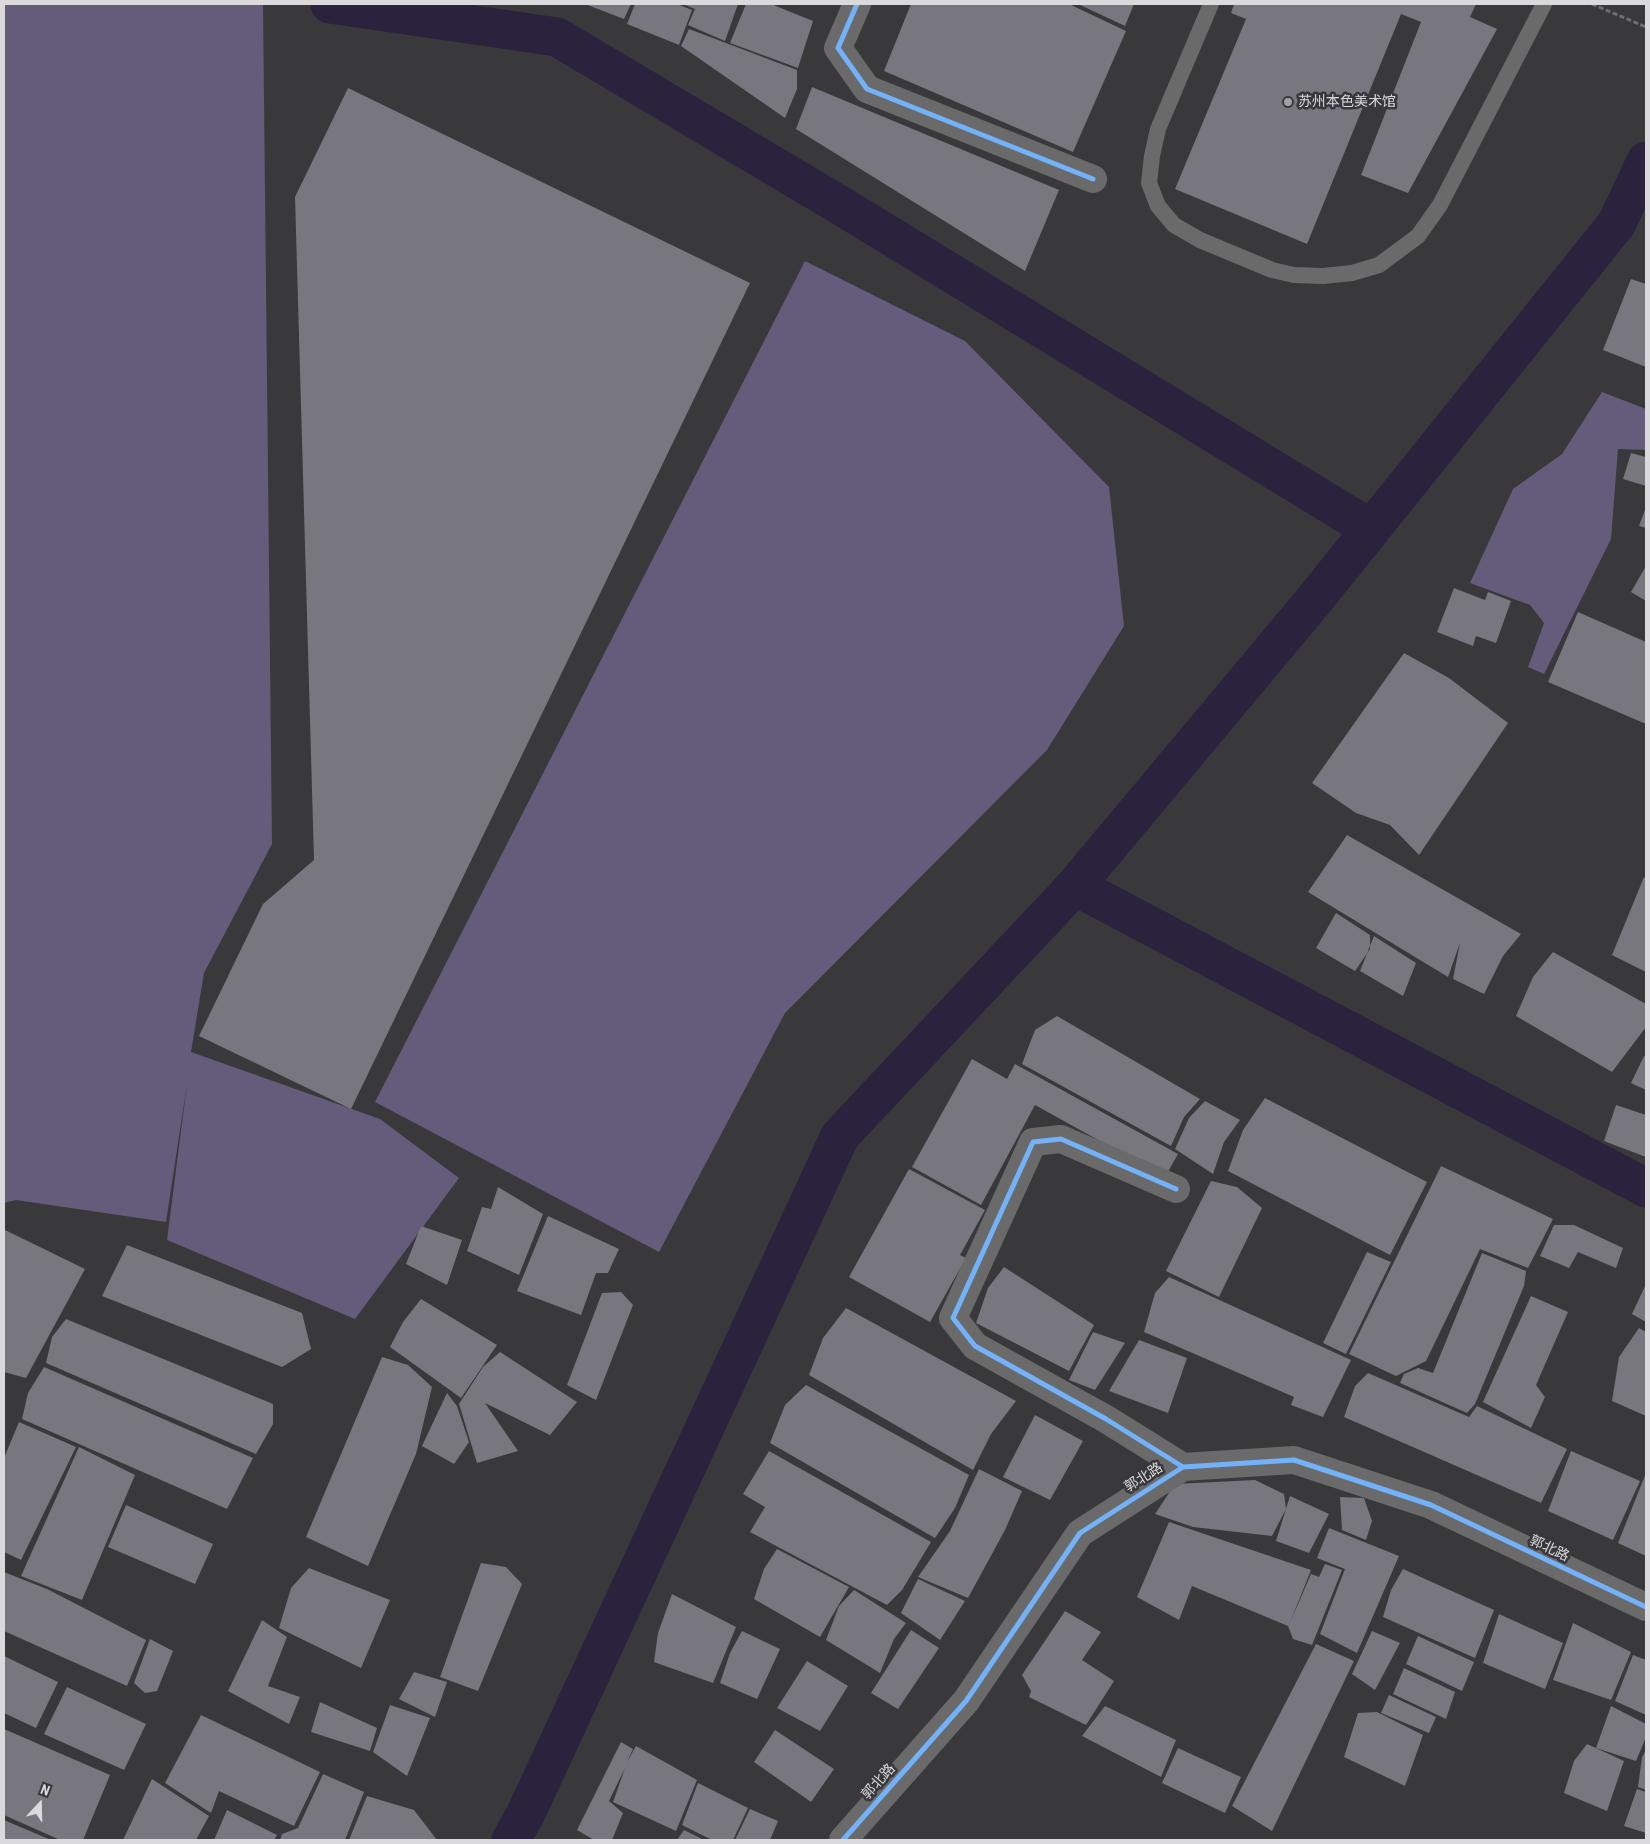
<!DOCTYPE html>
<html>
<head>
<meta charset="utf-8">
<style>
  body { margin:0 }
  #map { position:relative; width:1650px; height:1844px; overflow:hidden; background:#39383a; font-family:"Roboto Condensed",sans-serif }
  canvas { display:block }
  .frame { position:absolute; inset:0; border:5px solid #dad9dc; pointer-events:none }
  .north { position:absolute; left:15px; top:1779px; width:50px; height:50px; -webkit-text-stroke:4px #38373b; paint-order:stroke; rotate:21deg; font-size:14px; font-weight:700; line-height:20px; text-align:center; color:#dad9dc }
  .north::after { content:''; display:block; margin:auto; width:18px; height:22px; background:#dad9dc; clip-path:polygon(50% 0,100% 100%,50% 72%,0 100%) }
</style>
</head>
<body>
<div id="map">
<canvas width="1650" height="1844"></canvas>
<div class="frame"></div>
<div class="north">N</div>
</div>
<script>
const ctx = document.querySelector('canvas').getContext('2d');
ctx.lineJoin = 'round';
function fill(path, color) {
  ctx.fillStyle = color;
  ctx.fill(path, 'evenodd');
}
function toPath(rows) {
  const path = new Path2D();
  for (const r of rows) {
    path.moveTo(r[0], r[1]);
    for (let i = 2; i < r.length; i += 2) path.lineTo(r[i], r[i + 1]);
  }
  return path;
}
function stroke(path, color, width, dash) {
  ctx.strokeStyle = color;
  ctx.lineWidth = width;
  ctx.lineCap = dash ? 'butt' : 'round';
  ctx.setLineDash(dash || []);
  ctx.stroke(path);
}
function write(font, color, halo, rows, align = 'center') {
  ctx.font = font + ' "Roboto Condensed","Noto Sans SC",sans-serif';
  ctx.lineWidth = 5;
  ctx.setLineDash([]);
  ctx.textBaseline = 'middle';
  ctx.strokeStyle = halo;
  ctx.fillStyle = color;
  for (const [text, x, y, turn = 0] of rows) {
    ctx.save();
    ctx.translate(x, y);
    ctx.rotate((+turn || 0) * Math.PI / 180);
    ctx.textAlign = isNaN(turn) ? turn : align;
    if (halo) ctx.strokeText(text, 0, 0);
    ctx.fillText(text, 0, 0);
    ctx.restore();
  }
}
fill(toPath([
  [4,4,263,4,272,844,204,973,191,1052,380,1119,459,1178,355,1319,167,1240,187,1084,166,1222,16,1200,4,1203],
  [805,261,965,341,1109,487,1124,626,1047,750,785,1013,659,1252,375,1102],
  [1602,392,1646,409,1646,450,1618,449,1611,539,1544,674,1528,667,1544,623,1530,605,1470,583,1513,489,1562,454]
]), '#655b7a');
stroke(toPath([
  [330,4,557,37,838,204,1371,529],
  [1075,886,1315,599,1617,223,1646,161],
  [511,1840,526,1813,840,1136,1075,886,1646,1188]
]), '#2b223e', 39);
fill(toPath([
  [585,4,631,4,624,19],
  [635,4,677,4,692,10,679,45,627,24],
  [683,4,738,4,725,41,688,25,695,9],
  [746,4,771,4,813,21,798,68,730,43],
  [911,4,1069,4,1126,31,1073,152,884,71],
  [1078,4,1134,4,1125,26],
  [1234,4,1476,4,1470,17,1497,29,1408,193,1361,175,1421,22,1401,14,1307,244,1175,189,1246,19,1231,13],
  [689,29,797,70,797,89,785,118,681,46],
  [812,87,1059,190,1025,271,796,129],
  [348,88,750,283,351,1109,199,1036,263,904,314,860,295,197],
  [1631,279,1646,284,1646,367,1603,350],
  [1631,453,1646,457,1646,486,1623,479],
  [1646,507,1646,528,1639,526],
  [1646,566,1646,601,1631,592],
  [1454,588,1485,600,1488,592,1511,601,1496,643,1476,636,1473,646,1437,632],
  [1578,612,1646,642,1646,724,1548,682],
  [1404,653,1449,678,1508,723,1419,855,1390,825,1356,813,1312,783],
  [1347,835,1521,934,1503,956,1484,994,1453,979,1460,943,1448,977,1308,892],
  [1644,877,1646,879,1646,972,1612,955],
  [1336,913,1370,935,1370,949,1355,971,1316,948],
  [1374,936,1416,963,1403,996,1360,971],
  [1553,952,1646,1004,1646,1027,1612,1072,1516,1016,1533,977],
  [1057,1016,1200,1099,1184,1117,1171,1146,1022,1064,1035,1030],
  [1644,1056,1646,1057,1646,1090,1631,1083],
  [972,1059,1007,1079,1015,1064,1178,1154,1165,1177,1035,1105,981,1205,912,1167],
  [1265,1098,1427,1182,1390,1255,1228,1171,1243,1130],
  [1205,1101,1240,1120,1224,1142,1213,1174,1175,1149,1189,1118],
  [1616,1105,1646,1115,1646,1157,1604,1141],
  [1441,1166,1553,1219,1528,1268,1480,1249,1426,1361,1396,1376,1349,1354],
  [909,1169,985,1210,960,1255,966,1258,930,1322,849,1277],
  [1211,1181,1237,1187,1262,1208,1219,1297,1166,1271],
  [498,1187,543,1214,519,1275,467,1251,482,1207,491,1209],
  [548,1216,619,1249,608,1273,596,1273,581,1315,517,1291],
  [1554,1225,1574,1225,1623,1248,1616,1268,1578,1252,1569,1268,1540,1256],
  [421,1226,462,1240,447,1285,406,1264],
  [5,1230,85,1269,26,1378,4,1372],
  [127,1245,302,1313,311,1349,282,1367,102,1296],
  [1367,1252,1391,1262,1346,1354,1323,1343],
  [1482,1253,1526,1271,1524,1286,1475,1404,1467,1413,1400,1383,1404,1374,1418,1368,1433,1373],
  [1004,1267,1094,1325,1069,1371,976,1323,988,1288],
  [1169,1277,1351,1360,1323,1417,1291,1405,1294,1397,1144,1332,1155,1293],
  [1646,1284,1646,1322,1632,1314],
  [621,1292,633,1305,596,1400,567,1385,602,1293],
  [1531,1296,1568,1312,1536,1385,1545,1397,1531,1428,1483,1402],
  [421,1299,497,1345,461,1398,390,1347,403,1322],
  [846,1308,1016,1401,991,1434,973,1470,809,1375,823,1338],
  [66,1319,273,1404,273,1424,256,1454,46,1363,52,1337],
  [1639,1328,1646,1332,1646,1416,1612,1401,1619,1357],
  [1093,1332,1125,1343,1095,1390,1069,1380],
  [1139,1340,1187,1358,1168,1413,1109,1391],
  [500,1352,577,1402,550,1435,485,1403,518,1451,477,1463,459,1404,483,1367],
  [382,1357,408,1365,432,1387,416,1454,368,1566,306,1537],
  [44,1367,253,1458,227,1509,22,1419,28,1393],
  [1368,1373,1469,1417,1477,1406,1567,1449,1541,1503,1344,1417,1355,1386],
  [806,1385,969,1475,955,1508,935,1538,770,1443,785,1405],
  [447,1393,457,1406,469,1442,454,1464,422,1446],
  [1035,1415,1083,1441,1050,1500,1003,1477],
  [19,1422,76,1447,21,1560,4,1552,4,1458],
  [79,1447,135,1475,82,1600,21,1576],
  [769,1451,931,1542,902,1590,887,1605,750,1532,765,1507,743,1494],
  [1571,1451,1640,1481,1613,1540,1548,1511],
  [979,1469,1022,1491,1005,1530,968,1598,918,1577,950,1531],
  [1646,1473,1646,1556,1618,1543],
  [1255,1480,1284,1494,1286,1509,1272,1536,1193,1527,1155,1514,1175,1484],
  [1290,1496,1329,1514,1309,1553,1276,1541],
  [1340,1497,1364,1498,1372,1521,1366,1540,1342,1530],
  [126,1505,213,1544,195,1584,108,1547],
  [1169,1522,1311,1570,1289,1625,1311,1574,1319,1577,1325,1564,1342,1570,1312,1645,1293,1639,1288,1626,1192,1586,1179,1620,1137,1597],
  [1329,1528,1399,1556,1357,1653,1320,1634,1345,1569,1317,1558],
  [777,1549,849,1587,820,1637,754,1599,764,1569],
  [481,1563,506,1567,522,1584,478,1691,440,1677],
  [309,1568,390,1600,361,1668,279,1628,291,1588],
  [1403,1569,1494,1610,1475,1658,1383,1617,1391,1590],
  [4,1572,47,1589,146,1640,127,1686,4,1631],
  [918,1579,965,1601,940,1640,901,1613],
  [854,1590,906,1623,894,1639,880,1673,826,1640,839,1606],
  [672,1594,736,1627,713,1683,654,1662,658,1633],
  [1065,1611,1101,1632,1082,1660,1114,1681,1086,1725,1029,1697,1031,1691,1022,1675],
  [1499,1614,1563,1643,1545,1689,1483,1663],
  [262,1620,287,1637,268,1686,300,1697,289,1724,228,1691],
  [1573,1623,1631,1652,1611,1700,1553,1680],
  [911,1630,939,1648,898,1709,871,1693],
  [742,1631,780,1649,757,1699,720,1683,730,1653],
  [1372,1631,1400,1643,1375,1690,1352,1674],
  [1418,1636,1474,1662,1462,1691,1406,1664],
  [150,1639,173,1651,157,1691,145,1693,134,1683],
  [1316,1644,1354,1661,1272,1831,1232,1806],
  [1633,1655,1646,1660,1646,1715,1615,1701],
  [4,1656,58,1682,36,1728,4,1713],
  [807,1661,848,1686,820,1731,777,1708],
  [1404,1668,1455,1692,1446,1719,1393,1694],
  [414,1672,447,1682,435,1717,399,1699],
  [67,1687,146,1724,124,1770,44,1734],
  [1389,1695,1436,1717,1429,1733,1381,1713],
  [320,1702,377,1728,370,1751,311,1732],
  [390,1705,430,1718,407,1776,373,1752],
  [1105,1706,1176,1740,1161,1777,1082,1736],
  [1611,1706,1646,1724,1646,1737,1636,1761,1596,1748],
  [1377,1712,1423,1735,1405,1786,1344,1757,1358,1713],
  [201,1715,320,1772,294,1826,219,1791,211,1813,165,1783],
  [4,1729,110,1775,83,1840,60,1840,4,1815],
  [775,1730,834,1769,811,1802,754,1762],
  [621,1742,633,1749,627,1762,636,1746,697,1780,676,1831,613,1802,625,1768,609,1801,623,1813,612,1840,594,1840,577,1830],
  [1587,1744,1624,1761,1607,1811,1564,1793,1574,1761],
  [1178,1748,1241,1777,1225,1813,1162,1783],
  [1646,1750,1646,1790,1638,1787,1642,1757],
  [323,1774,364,1792,345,1840,280,1840,282,1834,298,1828],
  [152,1779,209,1816,196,1840,123,1840],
  [698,1783,748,1808,733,1840,712,1840,682,1825],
  [1637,1789,1646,1792,1646,1833,1624,1826],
  [367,1796,414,1810,437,1840,349,1840],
  [750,1809,778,1821,770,1840,735,1840],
  [227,1810,277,1835,274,1840,214,1840],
  [4,1820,51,1840,4,1840],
  [684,1830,704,1840,677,1840]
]), '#78767e');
stroke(toPath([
  [1592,4,1646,27]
]), '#6e6e6f', 3, [5, 2.5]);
stroke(toPath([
  [1211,4,1158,129,1152,156,1149,183,1158,206,1174,225,1200,240,1272,270,1294,275,1323,276,1352,273,1379,265,1418,236,1440,205,1544,4]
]), '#6a6a6b', 16);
stroke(toPath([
  [857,4,838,48,867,89,1093,179],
  [1176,1189,1061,1139,1033,1142,953,1318,975,1346,1106,1419,1183,1467]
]), '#6a6a6b', 28);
stroke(toPath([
  [843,1840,966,1701,1080,1533,1183,1467,1294,1460,1431,1505,1646,1607]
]), '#6a6a6b', 28);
stroke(toPath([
  [857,4,838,48,867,89,1093,179],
  [1176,1189,1061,1139,1033,1142,953,1318,975,1346,1106,1419,1183,1467],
  [843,1840,966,1701,1080,1533,1183,1467,1294,1460,1431,1505,1646,1607]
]), '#73b2f8', 5);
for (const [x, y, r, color] of [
  [1288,102,5,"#a2a1a3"]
]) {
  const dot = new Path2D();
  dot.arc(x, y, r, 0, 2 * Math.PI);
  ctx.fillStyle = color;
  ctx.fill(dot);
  stroke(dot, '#38373b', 2);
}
write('14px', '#dad9dc', '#38373b', [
  ["苏州本色美术馆",1298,102]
], 'left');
write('14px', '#dad9dc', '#38373b', [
  ["郭北路",1144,1478,-32],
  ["郭北路",1549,1549,25],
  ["郭北路",879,1782,-48]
]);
</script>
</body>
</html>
